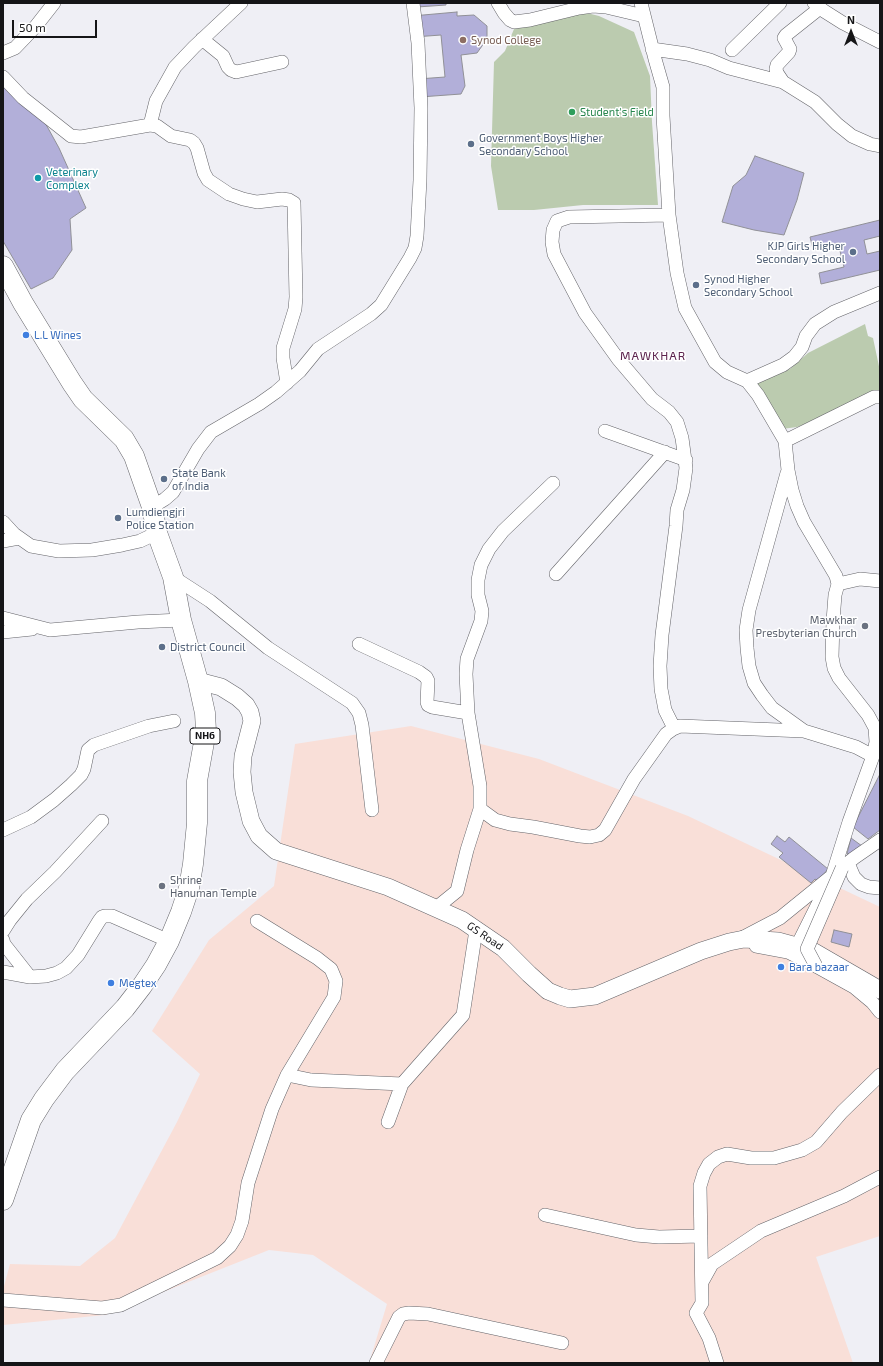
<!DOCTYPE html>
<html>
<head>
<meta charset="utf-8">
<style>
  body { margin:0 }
  #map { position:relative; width:883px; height:1366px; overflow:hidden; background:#efeff5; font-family:"Exo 2",sans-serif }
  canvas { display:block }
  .frame { position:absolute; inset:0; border:4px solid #151517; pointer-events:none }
  .north { position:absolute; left:831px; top:12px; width:40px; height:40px; -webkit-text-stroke:3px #fff; paint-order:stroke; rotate:0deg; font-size:11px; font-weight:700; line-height:16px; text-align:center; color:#151517 }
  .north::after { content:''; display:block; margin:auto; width:14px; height:18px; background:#151517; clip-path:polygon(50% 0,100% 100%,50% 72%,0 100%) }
  .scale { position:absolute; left:12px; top:20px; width:85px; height:18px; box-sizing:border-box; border:2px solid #151517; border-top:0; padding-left:5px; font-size:12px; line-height:14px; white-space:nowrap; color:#151517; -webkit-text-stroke:3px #fff; paint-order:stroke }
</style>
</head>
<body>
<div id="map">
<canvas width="883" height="1366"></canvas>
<div class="frame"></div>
<div class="north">N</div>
<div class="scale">50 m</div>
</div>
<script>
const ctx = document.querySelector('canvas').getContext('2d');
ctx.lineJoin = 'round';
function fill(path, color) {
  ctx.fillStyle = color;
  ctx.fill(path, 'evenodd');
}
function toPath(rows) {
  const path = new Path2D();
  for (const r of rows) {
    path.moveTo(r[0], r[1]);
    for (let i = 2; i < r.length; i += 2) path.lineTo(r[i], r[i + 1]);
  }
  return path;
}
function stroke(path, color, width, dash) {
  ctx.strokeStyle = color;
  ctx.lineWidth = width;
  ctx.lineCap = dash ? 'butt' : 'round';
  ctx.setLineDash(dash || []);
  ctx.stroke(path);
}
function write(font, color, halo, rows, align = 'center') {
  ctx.font = font + ' "Exo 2",sans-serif';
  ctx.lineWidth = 3;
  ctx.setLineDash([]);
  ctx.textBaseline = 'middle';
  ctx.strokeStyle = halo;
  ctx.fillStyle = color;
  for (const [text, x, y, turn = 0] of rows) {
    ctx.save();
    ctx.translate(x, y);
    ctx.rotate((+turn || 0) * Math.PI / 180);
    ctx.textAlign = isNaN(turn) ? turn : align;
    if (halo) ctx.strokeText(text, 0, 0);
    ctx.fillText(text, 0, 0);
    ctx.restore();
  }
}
fill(toPath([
  [411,726,539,759,688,816,880,907,880,1236,816,1257,853,1363,374,1363,370,1360,387,1304,313,1255,269,1250,105,1315,3,1325,3,1290,10,1264,80,1266,115,1238,177,1122,200,1074,152,1031,209,940,274,886,295,744]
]), '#f9dfd8');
fill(toPath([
  [583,12,599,16,634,32,650,76,652,122,658,205,583,205,534,210,498,210,491,166,494,62,505,51,514,29],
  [865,324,868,336,873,338,880,371,880,390,835,414,797,427,782,429,752,382,790,369,808,353]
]), '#bbcbaf');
const building = toPath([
  [417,3,446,3,446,5,417,7,417,3],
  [457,12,457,16,474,15,487,26,487,39,477,53,461,55,465,86,461,94,420,97,418,79,445,77,441,35,414,37,412,16,457,12],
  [3,80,43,119,59,148,86,208,70,219,72,250,53,278,31,289,3,241,3,80],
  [755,156,804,173,797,200,784,235,754,230,722,222,733,186,746,175,755,156],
  [880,220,880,236,864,240,867,254,880,251,880,270,821,284,819,273,844,267,838,243,813,249,810,237,880,220],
  [880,774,880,830,868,839,853,827,880,774],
  [777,836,785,842,789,837,828,869,818,881,815,879,811,883,779,857,783,853,771,844,777,836],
  [851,838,862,846,850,854,847,854,851,838],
  [834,930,852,934,849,947,831,942,834,930]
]);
fill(building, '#b2afd9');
stroke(building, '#909096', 1);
const minor = toPath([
  [498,3,504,13,510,20,514,22,530,20,579,8,593,6,606,7,644,16],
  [641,3,655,59,663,87,663,116,669,215,677,273,685,308,715,362,727,372,747,381,758,395,785,441,788,470,792,490,797,506,804,522,836,576,838,584,835,595,833,621,832,657,834,668,839,678,868,715,875,728,876,742,873,756,849,822,832,876,797,946],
  [814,3,824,11,843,23,880,42],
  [202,39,223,56,228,67,231,70,236,72,282,62],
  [652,49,687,54,710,60,729,68,783,82,815,102,837,124,852,136,870,144,880,146],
  [732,50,780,3],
  [3,53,15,48,36,26,54,3],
  [3,77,23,98,71,136,81,137,150,125,157,126,171,136,190,140,194,143,197,148,204,173,208,180,229,194,243,199,257,202,282,199,289,200,294,203,296,297,295,309,283,348,283,358,287,383],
  [783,82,777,73,776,69,777,65,789,52,790,49,784,38,786,35,820,8],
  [150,125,156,101,175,67,194,47,241,3],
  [669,215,569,217,557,221,553,230,552,242,554,254,585,313,618,359,652,399,669,412,677,422,682,438,686,468,683,490,677,510,676,526,662,635,660,666,661,689,665,710,674,728],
  [747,381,783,365,794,357,802,347,806,336,815,324,834,312,880,293],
  [605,431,686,460],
  [785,441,874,397,880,397],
  [787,473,749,610,746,630,747,648,749,666,754,683,762,695,772,708,804,731],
  [152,507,165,499,173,492,198,449,211,432,259,404,276,392,300,371,318,349,371,314,381,305,410,258,415,248,417,236,420,180,421,108,418,43,413,3],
  [3,522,14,534,31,546,59,551,92,550,122,545,140,541,157,533],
  [3,541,19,538],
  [556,574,665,452],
  [173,577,210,601,268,648,352,703,359,713,362,725,372,810],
  [838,584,860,579,880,581],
  [3,618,50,630,138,622,181,620],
  [3,632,32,629],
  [359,644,419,672,426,677,428,681,427,702,428,705,432,707,468,713],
  [480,809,495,820,510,824,533,827,580,836,590,837,599,835,605,830,634,779,666,734,673,729,680,726,804,731,856,747,873,756],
  [3,830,31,817,54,800,71,785,81,775,84,769,88,750,94,745,149,726,174,721],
  [848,863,854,877,861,884,869,887,880,888],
  [436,908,457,891,467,850,480,809,480,786,468,713,466,674,467,659,481,621,482,611,478,595,478,580,481,565,489,549,503,531,553,483],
  [3,931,10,920,27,899,55,872,102,821],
  [3,940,4,944,30,977],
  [738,940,780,918,854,858,880,840],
  [756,946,788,952,816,966,854,987,872,1002,880,1012],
  [3,972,30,977,46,976,57,973,66,968,78,955,99,921,102,917,105,916,112,916,169,941],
  [287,1075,311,1080,402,1084],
  [388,1122,402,1084,463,1015,476,930],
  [545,1215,636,1235,659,1237,701,1236],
  [702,1282,712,1264,761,1231,844,1196,880,1177],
  [3,1300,102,1308,121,1305,217,1258,230,1246,237,1235,242,1221,248,1183,272,1109,287,1075,334,997,336,981,331,969,317,958,257,921],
  [376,1363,399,1317,403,1314,409,1313,428,1314,562,1343],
  [717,1363,709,1338,696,1313,702,1303,700,1186,704,1173,709,1164,718,1157,727,1154,751,1158,774,1158,802,1150,816,1142,842,1112,880,1075]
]);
const major = toPath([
  [198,681,221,687,237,697,246,705,250,712,252,721,243,756,242,772,244,792,251,821,259,836,276,851,388,887,462,920,503,948,529,974,548,991,560,996,570,999,595,996,701,951,729,942,744,939,778,941,811,950,880,990]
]);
const highway = toPath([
  [3,266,23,303,72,383,83,399,124,439,134,456,152,507,157,533,173,577,181,620,198,681,205,713,206,731,197,781,197,823,193,864,189,888,181,912,169,941,156,965,142,986,125,1008,65,1071,44,1099,31,1120,3,1200]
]);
stroke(minor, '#646469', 14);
stroke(major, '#646469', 18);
stroke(highway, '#646469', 21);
stroke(minor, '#fff', 13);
stroke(major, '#fff', 17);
stroke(highway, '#fff', 20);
const minorBridge = toPath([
  [816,966,807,949,842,868]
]);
stroke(minorBridge, '#646469', 14, []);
stroke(minorBridge, '#fff', 13);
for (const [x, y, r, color] of [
  [463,40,4,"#8d6e63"],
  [572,112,4,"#2e9e5b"],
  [471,144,4,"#5c6f8a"],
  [38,178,4,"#0f9aa8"],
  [853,252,4,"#5c6f8a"],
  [696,285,4,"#5c6f8a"],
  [26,335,4,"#3f7fe0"],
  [164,479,4,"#5c6f8a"],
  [118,518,4,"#5c6f8a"],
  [865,626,4,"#6b7280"],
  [162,647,4,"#5c6f8a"],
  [162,886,4,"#6b7280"],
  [781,967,4,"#3f7fe0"],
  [111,983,4,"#3f7fe0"]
]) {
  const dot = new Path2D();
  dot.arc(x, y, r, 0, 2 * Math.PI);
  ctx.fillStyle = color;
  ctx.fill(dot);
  stroke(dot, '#fff', 1.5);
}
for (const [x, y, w] of [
  [205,736,30]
]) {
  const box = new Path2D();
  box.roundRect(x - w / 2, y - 8, w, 16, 3);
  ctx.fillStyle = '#fff';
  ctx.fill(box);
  stroke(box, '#151517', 1);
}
write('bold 10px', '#151517', null, [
  ["NH6",205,736]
]);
write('11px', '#785e54', '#fff', [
  ["Synod College",471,40]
], 'left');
write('11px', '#27864d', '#fff', [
  ["Student's Field",580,112]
], 'left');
write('11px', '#4e5e75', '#fff', [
  ["Government Boys Higher",479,138],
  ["Secondary School",479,151],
  ["KJP Girls Higher",845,246,"right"],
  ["Secondary School",845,259,"right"],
  ["Synod Higher",704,279],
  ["Secondary School",704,292],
  ["State Bank",172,473],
  ["of India",172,486],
  ["Lumdiengjri",126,512],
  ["Police Station",126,525],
  ["District Council",170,647]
], 'left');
write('11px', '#0d838f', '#fff', [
  ["Veterinary",46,172],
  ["Complex",46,185]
], 'left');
write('11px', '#366cbe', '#fff', [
  ["L.L Wines",34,335],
  ["Bara bazaar",789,967],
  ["Megtex",119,983]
], 'left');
write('11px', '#5b616d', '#fff', [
  ["Mawkhar",857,620],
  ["Presbyterian Church",857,633],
  ["Shrine",170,880,"left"],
  ["Hanuman Temple",170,893,"left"]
], 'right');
write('11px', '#151517', '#fff', [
  ["GS Road",485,936,34]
]);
ctx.letterSpacing = '1px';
write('12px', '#5d244e', '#fff', [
  ["MAWKHAR",653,356]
]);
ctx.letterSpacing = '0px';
</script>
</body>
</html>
